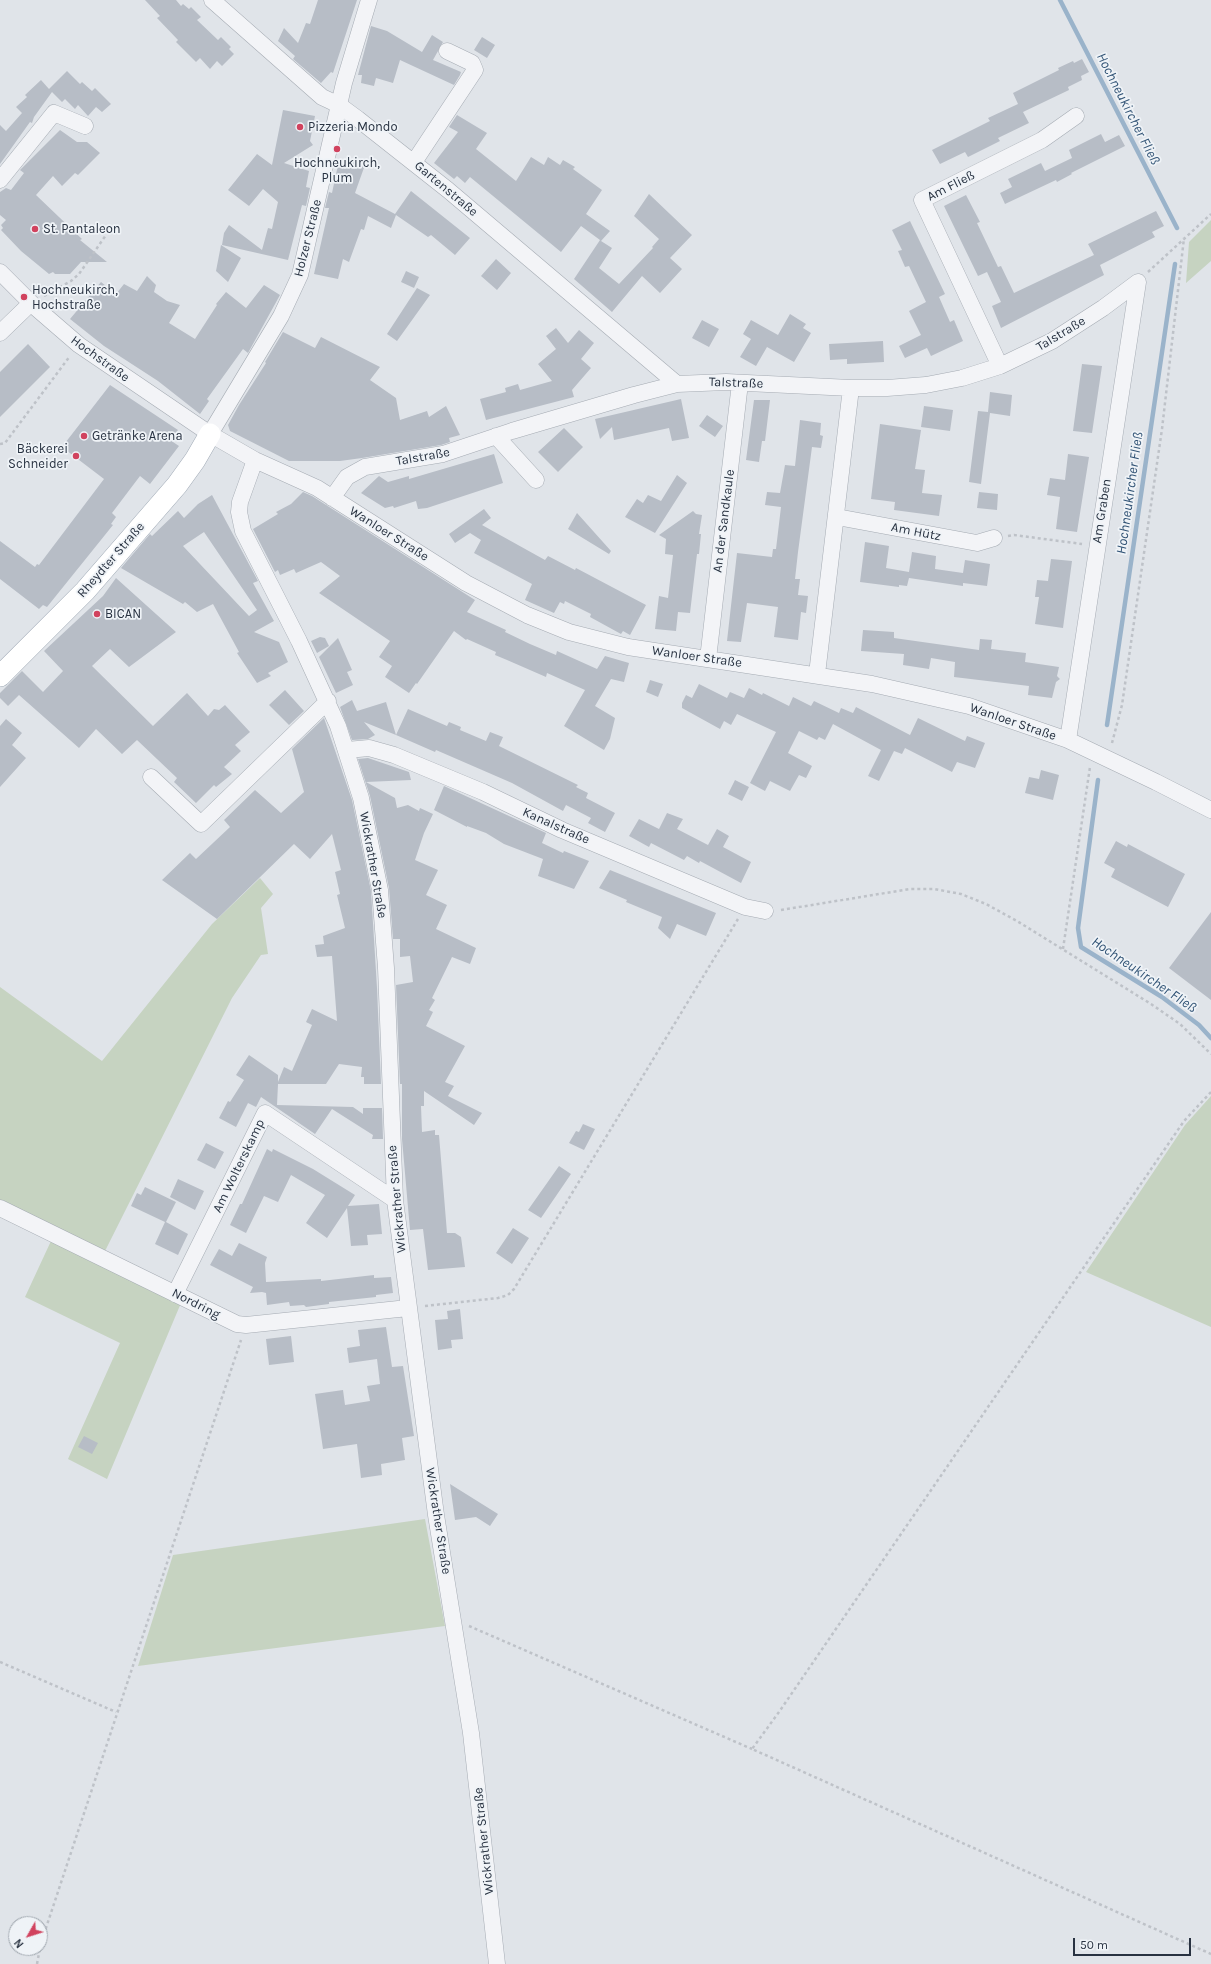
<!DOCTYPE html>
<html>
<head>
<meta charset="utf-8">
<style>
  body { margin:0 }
  #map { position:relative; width:1211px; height:1964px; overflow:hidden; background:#e0e4e9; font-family:Karla,sans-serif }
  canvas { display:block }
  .north { position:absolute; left:8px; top:1916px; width:40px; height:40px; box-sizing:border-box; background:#eff3f7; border:1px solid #9fa6ae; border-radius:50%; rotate:231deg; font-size:11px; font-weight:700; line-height:16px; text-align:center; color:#283241 }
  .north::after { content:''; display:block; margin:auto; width:14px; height:18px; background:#d1425e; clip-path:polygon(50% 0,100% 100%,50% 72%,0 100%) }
  .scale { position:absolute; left:1073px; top:1938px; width:118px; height:18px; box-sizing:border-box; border:2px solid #283241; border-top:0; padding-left:5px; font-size:12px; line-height:14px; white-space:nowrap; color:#283241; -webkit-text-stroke:3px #eff3f7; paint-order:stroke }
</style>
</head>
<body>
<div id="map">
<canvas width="1211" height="1964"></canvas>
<div class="north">N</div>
<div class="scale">50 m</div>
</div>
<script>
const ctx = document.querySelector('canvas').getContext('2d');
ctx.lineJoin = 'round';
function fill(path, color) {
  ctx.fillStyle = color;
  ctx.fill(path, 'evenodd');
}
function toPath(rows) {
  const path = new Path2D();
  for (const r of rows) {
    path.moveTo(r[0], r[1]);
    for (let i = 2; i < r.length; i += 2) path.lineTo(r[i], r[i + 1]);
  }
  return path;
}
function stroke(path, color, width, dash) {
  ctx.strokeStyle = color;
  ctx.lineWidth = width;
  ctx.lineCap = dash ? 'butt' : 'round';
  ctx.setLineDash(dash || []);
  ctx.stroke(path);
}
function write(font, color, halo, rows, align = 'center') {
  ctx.font = font + ' Karla,sans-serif';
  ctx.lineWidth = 3.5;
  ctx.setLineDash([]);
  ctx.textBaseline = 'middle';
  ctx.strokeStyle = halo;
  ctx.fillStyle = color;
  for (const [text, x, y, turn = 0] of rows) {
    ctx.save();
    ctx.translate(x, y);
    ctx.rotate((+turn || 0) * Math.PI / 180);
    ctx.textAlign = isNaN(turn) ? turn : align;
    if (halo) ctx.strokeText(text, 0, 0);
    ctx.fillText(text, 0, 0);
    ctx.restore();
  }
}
fill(toPath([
  [1211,220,1211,261,1186,283,1189,242],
  [260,878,273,894,261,908,268,954,261,955,232,998,104,1253,0,1201,0,987,102,1061,212,924],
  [1211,1096,1211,1327,1086,1272,1185,1125],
  [51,1241,181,1303,107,1479,68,1459,120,1343,25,1297],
  [425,1519,445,1626,138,1666,173,1555]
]), '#c6d3c1');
stroke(toPath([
  [1060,0,1177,228],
  [1107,725,1175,264],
  [1098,780,1078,928,1081,947,1162,997,1199,1025,1211,1038]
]), '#9ab3ca', 4.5);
fill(toPath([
  [145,0,176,0,181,6,183,4,189,9,191,7,201,17,197,20,218,40,221,37,231,47,229,49,234,54,222,66,217,61,210,69,200,58,196,62,176,42,178,40,157,18,160,16],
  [318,0,357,0,333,73,331,72,321,83,293,59,295,56,278,41,284,28,298,43,306,23,310,24],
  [371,26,387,31,422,52,432,35,443,42,433,60,461,72,460,75,454,85,400,60,393,83,376,78,374,86,361,83,362,75,358,75],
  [482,37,495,45,487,58,474,50],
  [1082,59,1089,72,1081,76,1082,80,1068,87,1069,90,1023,112,1029,123,998,138,1000,141,968,157,965,152,940,164,932,150,990,121,988,118,1018,104,1013,93,1059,70,1058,68,1073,61,1074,63],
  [67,71,80,84,82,82,92,91,95,88,111,104,102,112,96,107,88,116,78,105,75,109,65,99,62,102,52,92,34,117,32,123,30,122,0,164,0,125,6,131,22,113,16,107,27,97,25,95,41,80,49,89],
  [283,110,315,116,310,141,313,145,284,163,309,171,306,187,310,188,306,206,302,205,288,260,222,245,224,233,229,225,262,250,268,228,272,229,278,202,263,189,249,206,228,190,257,154,272,165],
  [457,115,487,133,476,149,516,181,531,157,544,165,548,157,560,165,563,160,575,167,573,169,602,190,586,214,610,231,601,241,612,248,599,268,619,284,653,248,652,247,659,239,634,216,649,194,692,235,670,258,682,269,660,293,642,276,612,312,574,279,600,240,581,226,561,252,470,177,465,183,457,176,454,179,434,163,458,132,449,127],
  [60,130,77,142,87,142,100,153,78,175,75,173,62,186,53,176,36,195,82,239,80,240,107,262,81,262,70,274,55,274,53,272,49,274,21,251,1,230,3,228,1,225,6,220,0,215,0,192,6,188,11,190,24,173,20,170],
  [1101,134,1105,142,1119,135,1125,146,1071,173,1072,174,1057,182,1056,180,1005,204,1000,193,1012,187,1008,179,1041,163,1045,171,1072,158,1069,150],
  [353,160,366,162,355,193,395,214,411,191,470,238,455,255,431,235,428,237,396,215,391,228,368,216,364,230,361,229,349,262,343,259,338,279,314,274,329,208,325,208,329,192,332,193,338,165,352,168],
  [966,195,980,222,977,223,998,267,1001,266,1014,293,1094,255,1088,244,1156,211,1164,226,1152,232,1155,237,1100,265,1104,275,1001,328,992,306,1001,302,987,272,978,276,944,206],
  [910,221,945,294,939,297,950,322,954,320,963,341,931,356,927,348,905,358,899,346,921,335,909,311,926,302,909,266,905,267,898,251,902,250,892,230],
  [221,245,241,258,228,282,216,271],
  [496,259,511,273,497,290,481,276],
  [406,271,419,277,414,288,401,282],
  [147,276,156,285,154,292,167,301,180,305,169,323,195,339,217,305,216,304,226,292,246,308,264,285,280,295,248,353,243,349,207,399,209,401,200,414,158,381,104,346,70,319,101,282,116,294,124,284,137,291],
  [417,288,430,295,397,341,387,334],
  [790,314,806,324,803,328,811,333,794,362,767,347,756,366,740,357,751,339,743,334,751,320,778,335],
  [702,320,719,329,709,347,692,338],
  [556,328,568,343,579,330,594,343,581,359,591,368,572,390,574,397,486,420,480,399,506,392,505,388,518,384,520,390,552,381,538,364,556,349,546,336],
  [283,332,315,348,321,337,380,367,370,380,396,398,400,420,427,411,429,417,446,406,460,435,449,438,450,442,441,445,362,458,340,461,289,461,230,431,228,425,239,405,266,363,265,362],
  [883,341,884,362,847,364,847,359,830,360,829,344],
  [28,344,50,367,0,417,0,372],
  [1082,364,1102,366,1092,433,1073,431],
  [110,385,178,430,170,440,179,446,150,484,140,476,112,513,116,517,111,524,113,525,47,607,43,605,39,609,0,579,0,541,35,567,37,564,39,565,104,479,62,447],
  [990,392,1012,395,1010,416,990,413,981,484,969,482,978,411,988,412],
  [681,399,689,438,672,441,669,428,614,440,612,427,600,439,595,419],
  [754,400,770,400,765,441,762,441,759,462,746,460],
  [924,406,953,410,950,431,921,427],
  [707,415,723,426,715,437,699,426],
  [800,420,821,423,820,435,823,436,821,448,812,447,798,552,795,579,800,579,798,595,808,596,806,613,801,612,798,640,774,637,778,607,747,603,741,642,727,641,737,553,772,557,773,549,776,549,781,507,765,505,767,492,780,493,785,465,795,466],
  [880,424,921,430,915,469,925,470,922,493,942,495,939,516,894,510,895,502,871,499],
  [564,428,583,447,558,472,538,452],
  [494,454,503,483,427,508,418,509,416,501,394,508,393,506,385,508,361,493,379,476,388,482,409,476,409,479],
  [1068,454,1089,457,1077,532,1056,529,1060,497,1047,495,1050,478,1065,480],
  [677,475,687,483,655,533,625,517,637,499,643,503,648,495,661,501],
  [303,492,312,496,475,600,467,612,506,630,505,632,530,644,556,655,557,651,597,669,605,656,629,663,624,682,611,679,595,706,615,718,610,739,604,750,564,726,585,690,547,673,546,677,507,660,495,655,496,652,467,639,466,640,454,631,417,684,416,683,409,693,385,677,392,666,379,657,390,641,319,593,340,576,321,562,296,573,294,569,280,575,278,570,275,572,253,529,278,514,276,512,291,504],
  [979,492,998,494,997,510,977,508],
  [212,495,258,581,253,583,274,621,254,632,279,642,288,662,268,673,271,676,257,683,237,653,239,652,213,604,197,612,185,602,183,604,121,568,150,534,152,536,178,511,184,518,198,504],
  [204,532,257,610,249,616,183,546],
  [484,509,491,518,482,525,545,560,548,556,575,570,576,568,646,605,630,635,623,631,621,634,590,617,591,614,565,601,564,604,560,602,554,613,525,600,532,584,474,553,481,540,470,533,455,543,449,534],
  [693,511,696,514,702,515,699,534,701,534,699,554,697,554,690,613,678,612,676,631,655,629,659,596,668,598,673,555,665,554,666,539,659,535],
  [577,513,611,551,609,554,568,529],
  [865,542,889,546,886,568,909,572,912,552,936,556,935,569,963,573,965,560,990,564,987,586,963,583,963,586,909,578,907,586,899,585,899,587,860,582],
  [1051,559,1072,561,1063,628,1035,624,1039,597,1035,597,1037,580,1048,581],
  [116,578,176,632,129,667,110,649,92,666,153,726,187,693,208,716,214,709,219,710,225,705,250,732,235,745,241,751,224,767,232,774,216,787,214,785,196,803,174,782,177,778,137,740,122,754,96,729,79,748,19,695,8,706,0,698,0,693,22,671,43,692,63,671,44,651,103,596],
  [863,630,894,632,894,638,979,650,980,639,992,640,991,649,1026,653,1025,662,1059,667,1057,676,1060,679,1056,682,1052,698,1028,695,1029,686,954,677,955,662,931,658,929,669,903,665,904,654,861,651],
  [320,637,325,638,329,646,317,653,311,641],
  [338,638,352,670,347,672,353,685,336,693,319,657],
  [650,680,663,684,658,697,646,692],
  [699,684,727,698,730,692,744,698,749,688,762,695,763,693,789,706,793,697,811,706,814,701,839,713,841,708,853,713,856,707,910,735,918,718,965,741,967,736,985,743,975,768,957,762,952,772,905,748,902,754,894,751,879,781,868,776,881,750,833,724,825,740,819,737,817,740,799,731,788,753,812,766,806,778,799,775,790,791,770,781,765,791,750,783,776,732,737,714,731,725,724,721,720,729,682,708,682,703,686,695,692,698],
  [285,690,304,711,289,725,269,705],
  [352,700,357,711,386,702,396,735,364,722,375,735,368,739,352,740,340,707],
  [408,709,447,726,449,722,461,727,460,730,486,741,490,732,503,737,499,746,578,785,576,787,588,793,586,798,615,813,605,832,588,823,591,818,566,805,563,811,512,783,436,750,435,752,396,735],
  [324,718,352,800,371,891,377,988,381,1084,364,1084,364,1077,361,1077,362,1067,339,1064,326,1084,278,1084,277,1105,353,1107,363,1114,363,1108,382,1108,383,1139,372,1139,373,1135,332,1109,315,1134,261,1097,256,1107,248,1103,236,1127,219,1118,228,1101,230,1102,244,1080,236,1075,249,1055,278,1075,278,1082,284,1067,292,1071,312,1025,306,1022,312,1009,337,1021,332,956,317,957,315,945,324,944,323,936,345,928,337,895,340,894,335,872,341,870,332,834,310,859,294,844,217,919,162,880,190,853,196,859,230,827,224,820,255,790,281,813,304,792,292,749],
  [6,719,22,733,12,745,26,758,0,787,0,726],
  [368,758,409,772,411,780,366,782,395,798,397,808,408,805,419,811,420,808,433,814,424,833,415,860,438,870,426,895,447,905,436,929,476,948,470,964,452,957,432,998,435,1000,429,1010,433,1012,426,1026,465,1046,445,1082,454,1086,448,1096,482,1113,474,1125,424,1091,424,1106,421,1106,422,1132,435,1130,435,1135,439,1135,447,1233,455,1233,461,1237,465,1267,428,1270,423,1229,410,1230,402,1139,402,1084,400,1084,396,985,413,982,410,956,400,957,400,939,393,939,389,888,370,796,358,759],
  [1041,770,1059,775,1053,800,1025,793,1029,777,1039,779],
  [735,780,749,787,742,801,728,794],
  [444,786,546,833,542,843,563,853,564,851,589,861,574,889,538,876,543,859,504,844,486,833,467,826,467,827,434,810],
  [667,813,683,819,677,829,708,845,717,829,729,836,723,847,751,862,741,883,700,861,699,863,687,856,684,860,651,843,649,847,629,836,639,819,659,829],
  [1116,841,1127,847,1128,844,1185,874,1168,907,1111,877,1115,869,1104,863],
  [610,870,716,913,706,936,677,924,670,939,658,928,662,917,626,902,627,900,599,888],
  [1211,912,1211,1000,1169,968],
  [583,1124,595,1129,584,1150,569,1143,576,1131,579,1132],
  [206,1143,224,1152,215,1169,197,1160],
  [267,1149,272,1152,273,1149,313,1169,355,1195,348,1206,379,1204,382,1234,367,1235,368,1245,351,1246,347,1208,327,1238,306,1223,325,1195,291,1175,278,1202,264,1196,246,1233,230,1225,240,1204,242,1204],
  [559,1166,571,1174,541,1218,528,1210],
  [178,1179,204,1191,195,1210,170,1197],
  [145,1187,176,1202,166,1222,188,1234,178,1255,155,1244,165,1222,131,1206,137,1193,141,1195],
  [513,1228,529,1238,512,1264,496,1253],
  [239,1243,267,1257,265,1263,266,1282,321,1279,321,1281,374,1275,374,1278,391,1277,393,1293,376,1295,376,1297,329,1302,329,1304,306,1307,304,1305,290,1306,289,1302,267,1305,266,1293,262,1292,250,1293,253,1287,210,1265,219,1249,232,1256],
  [460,1309,463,1339,451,1340,452,1348,438,1350,435,1320,448,1319,447,1311],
  [386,1327,392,1367,403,1366,414,1436,402,1438,405,1460,381,1464,382,1475,361,1478,357,1444,323,1449,315,1394,343,1390,345,1405,370,1401,367,1386,380,1384,377,1359,349,1363,347,1348,360,1346,358,1330],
  [291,1336,294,1362,269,1365,266,1339],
  [84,1436,98,1443,92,1454,78,1447],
  [450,1484,498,1514,490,1526,476,1517,455,1520]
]), '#b7bdc6');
const minor = toPath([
  [212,0,322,97,339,105,358,119,448,190,677,384],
  [414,162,475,70,472,63,447,51],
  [0,180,54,113,85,126],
  [0,272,35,307,79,345,210,434,255,460,317,488,466,583,527,615,569,632,628,647,872,684,969,706,1068,740,1156,782,1211,810],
  [0,333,31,303],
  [1000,366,922,200,1042,140,1076,116],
  [210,434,281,316,300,275,344,83,369,0],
  [496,436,536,480],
  [255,460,240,502,239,512,243,531,299,641,338,726,361,798,380,890,386,968,395,1200,436,1515,471,1733,497,1964],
  [332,498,347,477,365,467,443,454,512,431,634,395,677,384,726,382,851,388,887,388,926,385,962,378,1000,366,1052,341,1103,308,1138,282],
  [837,517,977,543,994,538],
  [708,659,740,383],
  [817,674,851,388],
  [1068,740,1138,282],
  [347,750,369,748,394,755,483,792,562,830,745,907,765,911],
  [151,777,201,824,328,701],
  [0,1208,237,1324,246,1325,408,1308],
  [175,1294,265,1113,395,1200]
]);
const major = toPath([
  [0,676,85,591,177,485,195,460,210,434]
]);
stroke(minor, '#a5abb3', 17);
stroke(major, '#9fa9b5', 22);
stroke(toPath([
  [1148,272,1211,214],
  [41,293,43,290,47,293],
  [44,296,71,281,79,274,106,235],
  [0,444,5,443,70,356],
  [1008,536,1014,535,1082,544],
  [1112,743,1122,705,1162,429,1184,238],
  [781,910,910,889,934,889,961,894,986,904,1017,921,1151,1004,1180,1024,1211,1054],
  [1063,949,1090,767],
  [1211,1092,1184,1121,779,1712,752,1749,1211,1954],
  [425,1306,498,1298,508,1295,514,1289,738,919],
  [469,1626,752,1749],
  [0,1662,116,1712],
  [40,1946,241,1340],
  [37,1964,40,1948]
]), '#bec2c8', 2.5, [3, 3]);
stroke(minor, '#f3f4f7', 16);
stroke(major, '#fff', 21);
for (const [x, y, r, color] of [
  [300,127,4,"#d1425e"],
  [337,149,4,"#d1425e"],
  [35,229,4,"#d1425e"],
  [24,297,4,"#d1425e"],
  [84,436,4,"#d1425e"],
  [76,456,4,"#d1425e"],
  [97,614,4,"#d1425e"]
]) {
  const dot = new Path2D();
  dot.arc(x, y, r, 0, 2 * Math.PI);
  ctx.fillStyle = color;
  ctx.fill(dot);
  stroke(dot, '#eff3f7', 1.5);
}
write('13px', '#283241', '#eff3f7', [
  ["Pizzeria Mondo",308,127],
  ["Hochneukirch,",337,163,"center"],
  ["Plum",337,178,"center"],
  ["St. Pantaleon",43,229],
  ["Hochneukirch,",32,290],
  ["Hochstraße",32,305],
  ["Getränke Arena",92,436],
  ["Bäckerei",68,449,"right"],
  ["Schneider",68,464,"right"],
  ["BICAN",105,614]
], 'left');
write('13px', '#283241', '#eff3f7', [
  ["Am Fließ",951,186,-27],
  ["Gartenstraße",446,189,40],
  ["Holzer Straße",308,238,-76],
  ["Talstraße",1061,334,-31],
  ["Hochstraße",100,359,36],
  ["Talstraße",736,383,2],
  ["Talstraße",423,457,-10],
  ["Am Graben",1102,511,-81],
  ["An der Sandkaule",724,521,-83],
  ["Am Hütz",916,532,11],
  ["Wanloer Straße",389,534,32],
  ["Rheydter Straße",111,560,-49],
  ["Wanloer Straße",697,657,8],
  ["Wanloer Straße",1013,722,19],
  ["Kanalstraße",556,826,24],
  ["Wickrather Straße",373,865,80],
  ["Am Wolterskamp",239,1166,-64],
  ["Wickrather Straße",397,1199,-95],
  ["Nordring",196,1304,27],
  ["Wickrather Straße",438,1521,81],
  ["Wickrather Straße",484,1841,-96]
]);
write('italic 14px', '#315375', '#eff3f7', [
  ["Hochneukircher Fließ",1128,109,63],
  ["Hochneukircher Fließ",1130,493,-82],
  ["Hochneukircher Fließ",1144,975,34]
]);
</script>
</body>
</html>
